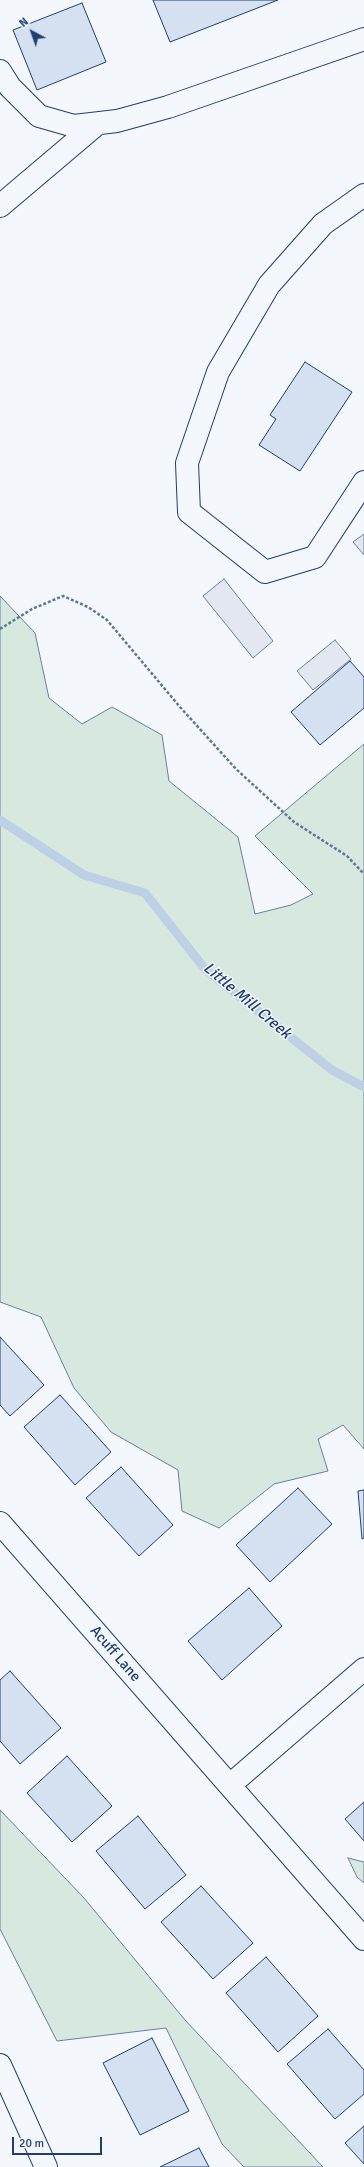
<!DOCTYPE html>
<html>
<head>
<meta charset="utf-8">
<style>
  body { margin:0 }
  #map { position:relative; width:364px; height:2167px; overflow:hidden; background:#f4f7fb; font-family:Signika,sans-serif }
  canvas { display:block }
  .north { position:absolute; left:12px; top:12px; width:40px; height:40px; -webkit-text-stroke:3px #f4f7fb; paint-order:stroke; rotate:319deg; font-size:11px; font-weight:700; line-height:16px; text-align:center; color:#1d3f73 }
  .north::after { content:''; display:block; margin:auto; width:14px; height:18px; background:#1d3f73; clip-path:polygon(50% 0,100% 100%,50% 72%,0 100%) }
  .scale { position:absolute; left:12px; top:2137px; width:90px; height:18px; box-sizing:border-box; border:2px solid #1d3f73; border-top:0; padding-left:5px; font-size:12px; line-height:14px; white-space:nowrap; color:#1d3f73; -webkit-text-stroke:3px #f4f7fb; paint-order:stroke }
</style>
</head>
<body>
<div id="map">
<canvas width="364" height="2167"></canvas>
<div class="north">N</div>
<div class="scale">20 m</div>
</div>
<script>
const ctx = document.querySelector('canvas').getContext('2d');
ctx.lineJoin = 'round';
function fill(path, color) {
  ctx.fillStyle = color;
  ctx.fill(path, 'evenodd');
}
function toPath(rows) {
  const path = new Path2D();
  for (const r of rows) {
    path.moveTo(r[0], r[1]);
    for (let i = 2; i < r.length; i += 2) path.lineTo(r[i], r[i + 1]);
  }
  return path;
}
function stroke(path, color, width, dash) {
  ctx.strokeStyle = color;
  ctx.lineWidth = width;
  ctx.lineCap = dash ? 'butt' : 'round';
  ctx.setLineDash(dash || []);
  ctx.stroke(path);
}
function write(font, color, halo, rows, align = 'center') {
  ctx.font = font + ' Signika,sans-serif';
  ctx.lineWidth = 3;
  ctx.setLineDash([]);
  ctx.textBaseline = 'middle';
  ctx.strokeStyle = halo;
  ctx.fillStyle = color;
  for (const [text, x, y, turn = 0] of rows) {
    ctx.save();
    ctx.translate(x, y);
    ctx.rotate((+turn || 0) * Math.PI / 180);
    ctx.textAlign = isNaN(turn) ? turn : align;
    if (halo) ctx.strokeText(text, 0, 0);
    ctx.fillText(text, 0, 0);
    ctx.restore();
  }
}
const green = toPath([
  [0,596,35,633,49,698,82,724,112,707,162,735,169,781,238,837,255,914,291,905,313,894,255,836,364,744,364,1449,343,1425,318,1439,328,1471,274,1484,219,1528,182,1511,178,1470,111,1432,74,1388,41,1317,0,1302,0,596],
  [0,1810,84,1898,185,2020,323,2167,244,2167,222,2144,166,2028,57,2041,0,1929,0,1810],
  [348,1858,364,1862,364,1883,357,1877,348,1858]
]);
fill(green, '#d7e8df');
stroke(green, '#687fa3', 1);
const parking = toPath([
  [364,534,364,555,353,542,364,534],
  [224,579,273,641,253,658,203,596,224,579],
  [335,640,351,659,313,690,297,671,335,640]
]);
fill(parking, '#e3e8f0');
stroke(parking, '#687fa3', 1);
stroke(toPath([
  [0,820,84,875,145,893,205,969,332,1070,364,1087]
]), '#bed0e5', 9);
const building = toPath([
  [153,0,278,0,170,42,153,0],
  [82,3,106,62,37,90,13,30,82,3],
  [305,362,352,392,300,471,259,445,276,419,270,415,305,362],
  [350,661,364,677,364,708,320,745,291,712,350,661],
  [0,1337,44,1385,10,1416,0,1405,0,1337],
  [60,1395,111,1452,75,1485,24,1427,60,1395],
  [121,1467,173,1525,139,1556,86,1498,121,1467],
  [298,1488,332,1524,270,1582,236,1545,298,1488],
  [364,1490,364,1538,362,1539,358,1491,364,1490],
  [249,1588,282,1626,222,1680,188,1641,249,1588],
  [10,1671,61,1728,20,1764,0,1741,0,1680,10,1671],
  [67,1756,112,1806,72,1842,27,1793,67,1756],
  [364,1802,364,1841,345,1819,364,1802],
  [138,1816,186,1875,145,1909,96,1851,138,1816],
  [201,1886,253,1943,213,1979,161,1922,201,1886],
  [266,1957,318,2016,278,2052,226,1993,266,1957],
  [328,2029,364,2070,364,2094,335,2119,287,2064,328,2029],
  [152,2038,189,2111,140,2135,103,2063,152,2038],
  [364,2126,364,2164,345,2143,364,2126],
  [199,2148,209,2167,160,2167,199,2148]
]);
fill(building, '#d5e0f0');
stroke(building, '#1d3f73', 1);
const minor = toPath([
  [0,71,10,87,39,116,74,126,117,121,168,107,364,39],
  [364,195,323,224,269,285,218,372,187,463,189,512,265,572,315,557,364,482],
  [0,206,98,123],
  [0,1523,364,1939],
  [230,1785,364,1669],
  [0,2065,46,2167]
]);
stroke(minor, '#1d3f73', 24);
stroke(toPath([
  [0,629,32,609,63,596,88,607,107,620,180,707,236,769,294,822,347,856,364,874]
]), '#5e769c', 2.5, [3, 2]);
stroke(minor, '#f4f7fb', 22);
write('15px', '#1d3f73', '#f4f7fb', [
  ["Acuff Lane",115,1654,49]
]);
write('italic 16px', '#1d3f73', '#f4f7fb', [
  ["Little Mill Creek",247,1001,40]
]);
</script>
</body>
</html>
